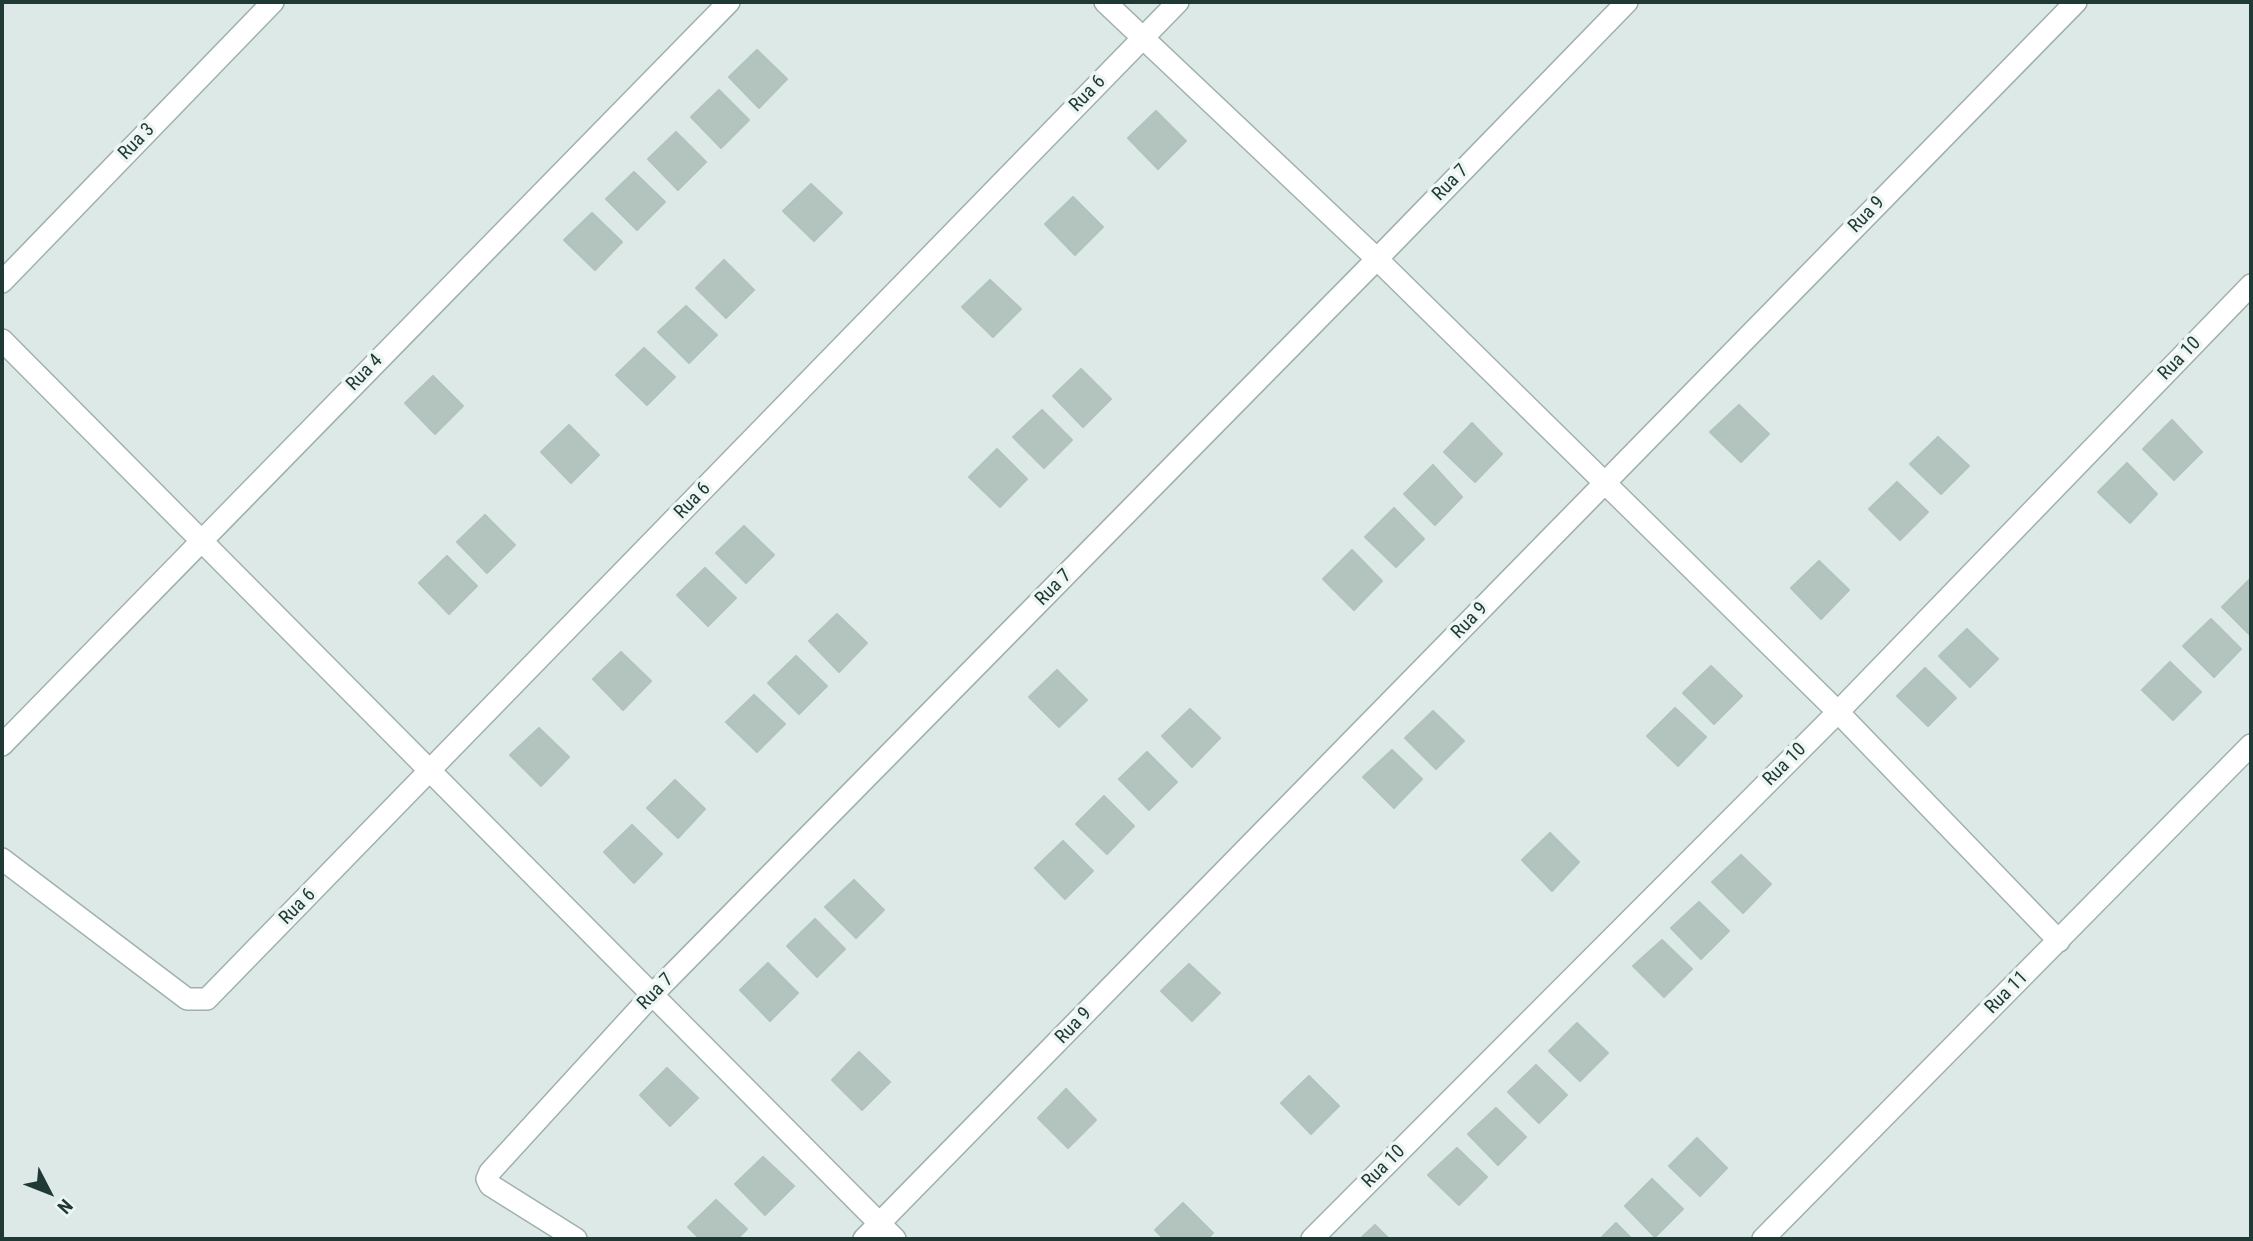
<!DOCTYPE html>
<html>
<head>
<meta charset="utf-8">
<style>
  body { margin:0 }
  #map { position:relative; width:2253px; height:1241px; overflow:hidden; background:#dde9e6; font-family:"Roboto Condensed",sans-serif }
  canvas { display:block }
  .frame { position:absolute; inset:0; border:4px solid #1f3935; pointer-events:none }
  .north { position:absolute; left:14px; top:1157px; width:70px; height:70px; -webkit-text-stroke:5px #edf6f3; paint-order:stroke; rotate:132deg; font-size:19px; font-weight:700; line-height:28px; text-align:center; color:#1f3935 }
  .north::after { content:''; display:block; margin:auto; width:24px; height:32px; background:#1f3935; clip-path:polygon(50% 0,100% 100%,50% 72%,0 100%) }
</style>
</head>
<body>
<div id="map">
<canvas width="2253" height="1241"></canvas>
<div class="frame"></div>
<div class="north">N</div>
</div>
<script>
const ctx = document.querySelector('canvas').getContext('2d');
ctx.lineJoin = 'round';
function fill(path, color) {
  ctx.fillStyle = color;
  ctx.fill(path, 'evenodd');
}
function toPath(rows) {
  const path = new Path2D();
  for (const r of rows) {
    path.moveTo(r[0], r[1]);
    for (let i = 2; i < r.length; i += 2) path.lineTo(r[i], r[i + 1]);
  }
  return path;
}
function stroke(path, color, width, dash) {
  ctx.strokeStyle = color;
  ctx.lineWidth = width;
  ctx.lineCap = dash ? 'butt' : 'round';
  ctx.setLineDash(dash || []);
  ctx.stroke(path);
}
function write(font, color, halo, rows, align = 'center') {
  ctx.font = font + ' "Roboto Condensed",sans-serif';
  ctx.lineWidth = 7;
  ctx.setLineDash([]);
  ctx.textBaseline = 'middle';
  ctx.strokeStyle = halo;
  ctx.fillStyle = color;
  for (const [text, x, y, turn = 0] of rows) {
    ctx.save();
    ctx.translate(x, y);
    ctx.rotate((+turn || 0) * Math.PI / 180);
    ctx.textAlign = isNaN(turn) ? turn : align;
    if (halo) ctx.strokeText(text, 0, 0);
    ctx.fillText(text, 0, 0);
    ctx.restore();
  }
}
const building = toPath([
  [757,50,787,79,759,108,729,77,757,50],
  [719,90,749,120,721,148,691,117,719,90],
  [1156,111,1186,141,1158,169,1128,138,1156,111],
  [676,132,706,162,678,190,648,159,676,132],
  [634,172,665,202,637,230,606,199,634,172],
  [811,184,842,213,814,241,783,211,811,184],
  [1073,197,1103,227,1075,255,1045,224,1073,197],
  [592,213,622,242,595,270,564,240,592,213],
  [724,260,754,290,726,318,696,288,724,260],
  [990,280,1021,309,993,337,962,307,990,280],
  [686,306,717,335,689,363,658,332,686,306],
  [644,348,675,377,647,405,616,375,644,348],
  [1081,369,1111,399,1083,427,1053,396,1081,369],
  [433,376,463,406,435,434,405,403,433,376],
  [1739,405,1769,434,1741,462,1710,432,1739,405],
  [1042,410,1072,440,1044,468,1013,437,1042,410],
  [2172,420,2202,452,2174,480,2143,449,2172,420],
  [1472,423,1502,454,1475,482,1444,452,1472,423],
  [569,425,599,455,571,483,541,452,569,425],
  [1938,437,1969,466,1941,494,1910,464,1938,437],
  [997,449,1027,479,1000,507,969,477,997,449],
  [2127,463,2157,494,2130,523,2098,492,2127,463],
  [1433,465,1462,497,1435,525,1404,494,1433,465],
  [1897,482,1928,512,1900,540,1869,509,1897,482],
  [1394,508,1424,539,1396,567,1365,537,1394,508],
  [485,515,515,545,487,573,457,542,485,515],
  [744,526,774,555,746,583,716,553,744,526],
  [1352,550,1382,581,1354,610,1323,579,1352,550],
  [447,556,477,586,449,614,419,583,447,556],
  [1819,561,1849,590,1821,619,1791,588,1819,561],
  [705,568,736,598,708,626,677,595,705,568],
  [2251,578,2251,636,2222,607,2251,578],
  [837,614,867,643,839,672,809,641,837,614],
  [2211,619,2241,649,2214,677,2183,646,2211,619],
  [1967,629,1998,659,1970,687,1939,656,1967,629],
  [621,652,651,681,623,710,593,679,621,652],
  [796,656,827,686,799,714,768,683,796,656],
  [2170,662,2201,692,2173,720,2142,690,2170,662],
  [1711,666,1742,696,1714,724,1683,693,1711,666],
  [1925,668,1956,698,1928,726,1897,696,1925,668],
  [1057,670,1087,700,1059,727,1029,697,1057,670],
  [754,695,785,724,757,752,726,722,754,695],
  [1675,708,1706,737,1678,766,1647,736,1675,708],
  [1190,709,1220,738,1192,767,1162,736,1190,709],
  [1433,711,1464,741,1436,769,1405,738,1433,711],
  [539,728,569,757,541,786,510,755,539,728],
  [1392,750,1422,779,1394,808,1363,777,1392,750],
  [1147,752,1177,782,1149,810,1119,779,1147,752],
  [675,780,705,809,678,838,647,808,675,780],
  [1104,796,1134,826,1107,854,1076,824,1104,796],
  [632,825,662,854,634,883,604,852,632,825],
  [1550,833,1579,862,1552,891,1522,860,1550,833],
  [1063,841,1093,871,1065,899,1035,868,1063,841],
  [1741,855,1771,884,1743,913,1712,882,1741,855],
  [854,880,884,910,856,938,825,907,854,880],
  [1699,902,1729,931,1701,959,1671,928,1699,902],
  [815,919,845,949,817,977,787,946,815,919],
  [1662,940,1692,969,1664,997,1633,966,1662,940],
  [768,963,798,993,770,1021,740,990,768,963],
  [1189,964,1220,993,1192,1021,1161,991,1189,964],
  [1577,1023,1608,1053,1580,1081,1549,1051,1577,1023],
  [859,1052,890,1082,862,1110,832,1080,859,1052],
  [1536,1065,1567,1095,1539,1123,1508,1092,1536,1065],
  [667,1068,698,1098,670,1126,640,1095,667,1068],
  [1309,1076,1339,1106,1311,1134,1281,1103,1309,1076],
  [1066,1089,1096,1120,1068,1148,1038,1118,1066,1089],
  [1496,1108,1526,1137,1498,1165,1468,1134,1496,1108],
  [1697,1138,1727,1168,1700,1196,1669,1166,1697,1138],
  [1457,1148,1487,1177,1459,1205,1428,1175,1457,1148],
  [763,1157,794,1186,765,1215,735,1184,763,1157],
  [1652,1179,1683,1209,1655,1237,1625,1206,1652,1179],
  [716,1200,747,1229,737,1239,700,1239,688,1227,716,1200],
  [1183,1203,1213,1233,1207,1239,1164,1239,1155,1230,1183,1203],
  [1616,1223,1632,1239,1600,1239,1616,1223],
  [1375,1225,1389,1239,1360,1239,1375,1225]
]);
fill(building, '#b3c4bf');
stroke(building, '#b0c3bd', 2);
const minor = toPath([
  [1105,2,1377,259,1838,712,2059,941],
  [2,282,273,2],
  [2,340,895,1239],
  [2,745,729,2],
  [2,859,187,999,207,999,1178,2],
  [576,1239,490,1185,487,1179,490,1172,651,996,1377,259,1627,2],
  [864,1239,2076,2],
  [1312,1239,1838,712,2251,285],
  [1763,1239,2251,745]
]);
stroke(minor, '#a0b1ad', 24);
stroke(minor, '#fff', 21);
write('19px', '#1f3935', '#edf6f3', [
  ["Rua 6",1088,94,-46],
  ["Rua 3",137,142,-46],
  ["Rua 7",1451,183,-46],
  ["Rua 9",1867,215,-46],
  ["Rua 10",2180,359,-46],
  ["Rua 4",365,373,-46],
  ["Rua 6",693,501,-46],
  ["Rua 7",1054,588,-45],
  ["Rua 9",1470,621,-46],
  ["Rua 10",1785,765,-45],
  ["Rua 6",298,907,-45],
  ["Rua 7",656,992,-46],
  ["Rua 11",2007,993,-45],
  ["Rua 9",1074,1026,-46],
  ["Rua 10",1384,1167,-45]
]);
</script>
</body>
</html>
